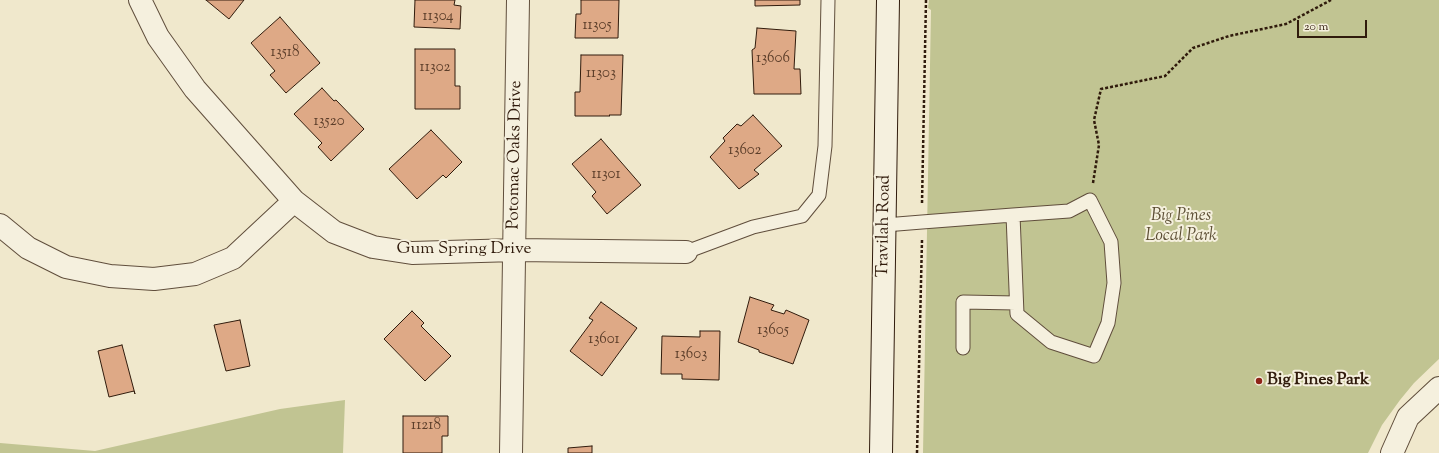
<!DOCTYPE html>
<html>
<head>
<meta charset="utf-8">
<style>
  body { margin:0 }
  #map { position:relative; width:1439px; height:453px; overflow:hidden; background:#f0e8cc; font-family:"Sorts Mill Goudy",serif }
  canvas { display:block }
  .scale { position:absolute; left:1297px; top:20px; width:70px; height:18px; box-sizing:border-box; border:2px solid #301b0c; border-top:0; padding-left:5px; font-size:12px; line-height:14px; white-space:nowrap; color:#301b0c; -webkit-text-stroke:3px #f5f0de; paint-order:stroke }
</style>
</head>
<body>
<div id="map">
<canvas width="1439" height="453"></canvas>
<div class="scale">20 m</div>
</div>
<script>
const ctx = document.querySelector('canvas').getContext('2d');
ctx.lineJoin = 'round';
function fill(path, color) {
  ctx.fillStyle = color;
  ctx.fill(path, 'evenodd');
}
function toPath(rows) {
  const path = new Path2D();
  for (const r of rows) {
    path.moveTo(r[0], r[1]);
    for (let i = 2; i < r.length; i += 2) path.lineTo(r[i], r[i + 1]);
  }
  return path;
}
function stroke(path, color, width, dash) {
  ctx.strokeStyle = color;
  ctx.lineWidth = width;
  ctx.lineCap = dash ? 'butt' : 'round';
  ctx.setLineDash(dash || []);
  ctx.stroke(path);
}
function write(font, color, halo, rows, align = 'center') {
  ctx.font = font + ' "Sorts Mill Goudy",serif';
  ctx.lineWidth = 4;
  ctx.setLineDash([]);
  ctx.textBaseline = 'middle';
  ctx.strokeStyle = halo;
  ctx.fillStyle = color;
  for (const [text, x, y, turn = 0] of rows) {
    ctx.save();
    ctx.translate(x, y);
    ctx.rotate((+turn || 0) * Math.PI / 180);
    ctx.textAlign = isNaN(turn) ? turn : align;
    if (halo) ctx.strokeText(text, 0, 0);
    ctx.fillText(text, 0, 0);
    ctx.restore();
  }
}
fill(toPath([
  [929,0,1439,0,1439,359,1414,383,1400,400,1382,425,1368,453,923,453,931,10,928,8],
  [345,400,343,453,0,453,0,443,95,451,280,409]
]), '#c1c492');
const building = toPath([
  [206,0,244,0,229,19,206,0],
  [415,0,455,0,454,5,461,6,460,29,414,27,415,0],
  [581,0,619,0,618,38,575,38,576,14,581,14,581,0],
  [755,0,800,0,800,5,755,6,755,0],
  [280,17,320,63,286,93,270,75,275,71,251,43,280,17],
  [757,28,796,31,794,69,800,69,801,94,754,94,752,50,755,48,757,28],
  [415,49,455,49,455,86,460,86,460,109,415,109,415,49],
  [581,55,623,55,621,115,609,115,610,116,575,116,575,92,580,92,581,55],
  [322,88,334,101,336,100,364,129,331,161,318,147,322,143,294,114,322,88],
  [753,115,782,146,754,170,759,174,739,189,710,157,725,141,723,138,737,124,741,126,753,115],
  [431,130,462,162,446,178,443,175,417,199,389,169,431,130],
  [601,139,641,185,607,214,592,196,596,192,572,164,601,139],
  [750,297,774,305,771,310,784,314,786,310,809,320,793,364,759,352,759,350,738,342,750,297],
  [601,302,637,328,602,376,570,351,593,320,589,318,601,302],
  [412,311,424,323,421,326,451,356,425,381,384,339,412,311],
  [240,320,250,366,226,371,214,325,240,320],
  [700,331,720,331,719,380,682,379,682,374,661,374,662,336,700,337,700,331],
  [122,345,135,394,134,391,109,397,98,351,122,345],
  [403,416,448,416,448,436,442,436,442,453,403,453,403,416],
  [592,446,592,453,568,453,568,448,592,446]
]);
fill(building, '#dea986');
stroke(building, '#301b0c', 1);
const service = toPath([
  [885,225,922,222,1013,215,1069,211,1090,200,1111,242,1114,283,1108,323,1094,356,1051,342,1017,314,1013,215],
  [686,252,753,227,802,216,819,195,825,146,828,0],
  [963,348,963,302,1016,303]
]);
const minor = toPath([
  [140,0,158,37,195,89,294,201,334,232,373,247,412,253,515,250,686,252],
  [0,225,28,248,66,267,110,276,154,279,195,274,233,258,294,201],
  [511,453,518,0],
  [1392,453,1408,417,1439,388]
]);
const secondary = toPath([
  [881,453,888,0]
]);
stroke(service, '#604e3c', 15);
stroke(minor, '#604e3c', 24);
stroke(secondary, '#301b0c', 24);
stroke(toPath([
  [1093,183,1099,145,1094,120,1101,89,1165,76,1193,48,1229,36,1286,24,1331,0],
  [922,203,926,0],
  [917,453,922,240]
]), '#301b0c', 2.5, [3, 2]);
stroke(service, '#f5f0de', 13);
stroke(minor, '#f5f0de', 22);
stroke(secondary, '#f5f0de', 22);
for (const [x, y, r, color] of [
  [1259,381,4,"#8f2418"]
]) {
  const dot = new Path2D();
  dot.arc(x, y, r, 0, 2 * Math.PI);
  ctx.fillStyle = color;
  ctx.fill(dot);
  stroke(dot, '#f5f0de', 1.5);
}
write('15px', '#5c3e2a', null, [
  ["11304",438,17],
  ["11305",597,26],
  ["13518",285,53],
  ["13606",773,59],
  ["11302",435,68],
  ["11303",601,74],
  ["13520",329,122],
  ["13602",745,151],
  ["11301",606,175],
  ["13605",773,331],
  ["13601",604,340],
  ["13603",691,355],
  ["11218",426,426]
]);
write('17px', '#301b0c', '#f5f0de', [
  ["Potomac Oaks Drive",516,155,-89],
  ["Travilah Road",885,226,-89],
  ["Gum Spring Drive",464,250]
]);
write('italic 17px', '#5c4e34', '#f5f0de', [
  ["Big Pines",1181,217],
  ["Local Park",1181,237]
]);
write('bold 17px', '#301b0c', '#f5f0de', [
  ["Big Pines Park",1267,381]
], 'left');
</script>
</body>
</html>
